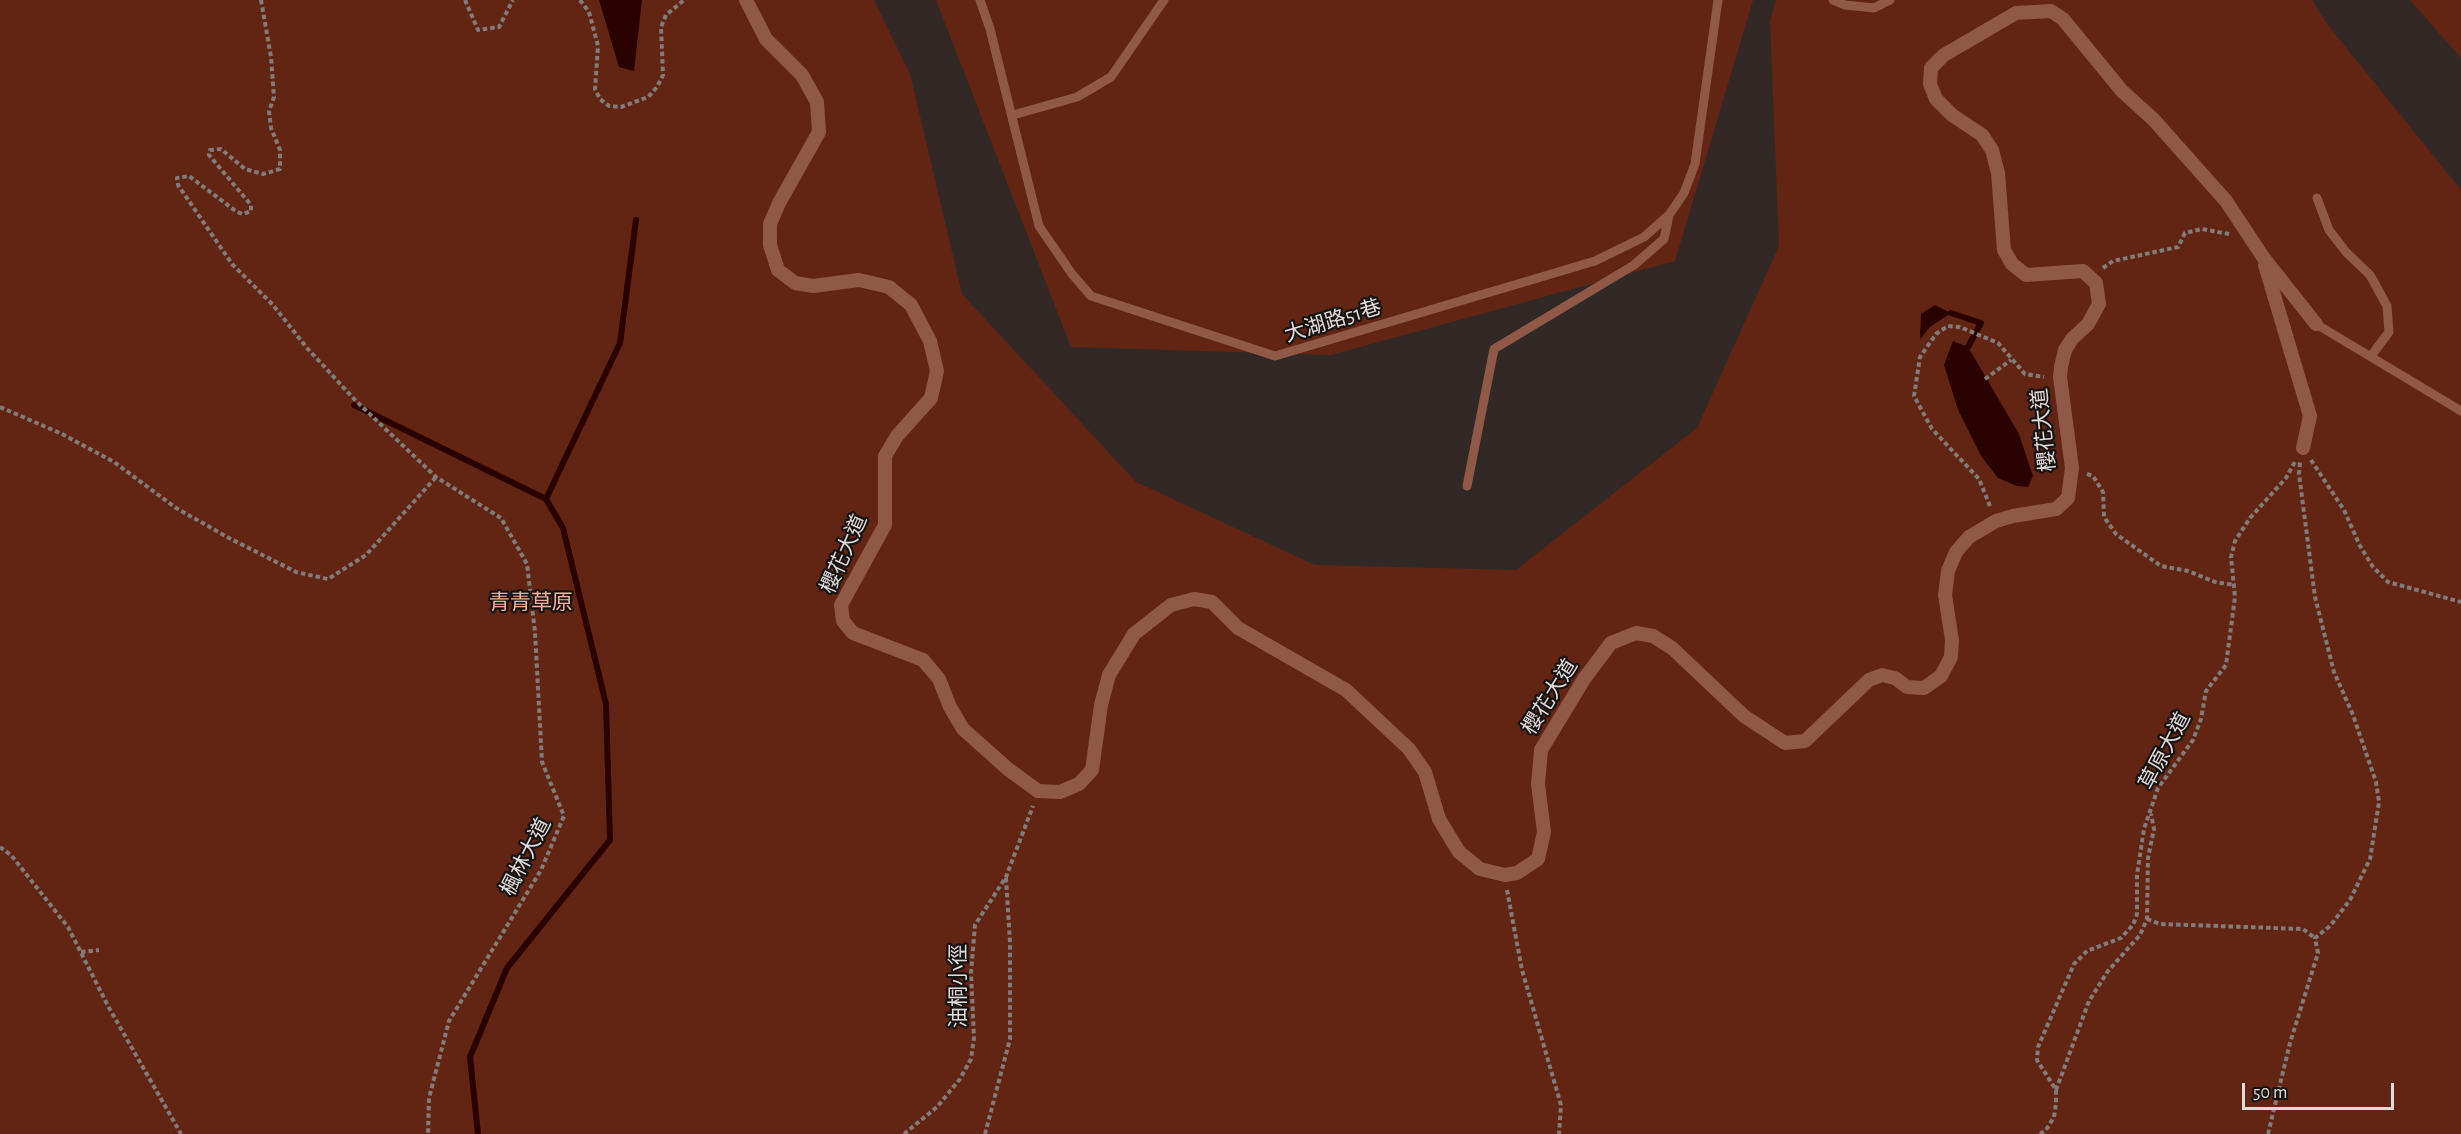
<!DOCTYPE html>
<html>
<head>
<meta charset="utf-8">
<style>
  body { margin:0 }
  #map { position:relative; width:2461px; height:1134px; overflow:hidden; background:#322927; font-family:"Alegreya Sans",sans-serif }
  canvas { display:block }
  .scale { position:absolute; left:2242px; top:1083px; width:152px; height:27px; box-sizing:border-box; border:3px solid #e0dad9; border-top:0; padding-left:8px; font-size:18px; line-height:21px; white-space:nowrap; color:#e0dad9; -webkit-text-stroke:4px #171312; paint-order:stroke }
</style>
</head>
<body>
<div id="map">
<canvas width="2461" height="1134"></canvas>
<div class="scale">50 m</div>
</div>
<script>
const ctx = document.querySelector('canvas').getContext('2d');
ctx.lineJoin = 'round';
function fill(path, color) {
  ctx.fillStyle = color;
  ctx.fill(path, 'evenodd');
}
function toPath(rows) {
  const path = new Path2D();
  for (const r of rows) {
    path.moveTo(r[0], r[1]);
    for (let i = 2; i < r.length; i += 2) path.lineTo(r[i], r[i + 1]);
  }
  return path;
}
function stroke(path, color, width, dash) {
  ctx.strokeStyle = color;
  ctx.lineWidth = width;
  ctx.lineCap = dash ? 'butt' : 'round';
  ctx.setLineDash(dash || []);
  ctx.stroke(path);
}
function write(font, color, halo, rows, align = 'center') {
  ctx.font = font + ' "Alegreya Sans","Noto Sans TC",sans-serif';
  ctx.lineWidth = 4.5;
  ctx.setLineDash([]);
  ctx.textBaseline = 'middle';
  ctx.strokeStyle = halo;
  ctx.fillStyle = color;
  for (const [text, x, y, turn = 0] of rows) {
    ctx.save();
    ctx.translate(x, y);
    ctx.rotate((+turn || 0) * Math.PI / 180);
    ctx.textAlign = isNaN(turn) ? turn : align;
    if (halo) ctx.strokeText(text, 0, 0);
    ctx.fillText(text, 0, 0);
    ctx.restore();
  }
}
fill(toPath([
  [0,0,874,0,910,74,962,294,1136,482,1315,565,1516,570,1697,428,1779,246,1770,21,1776,0,2312,0,2327,24,2461,190,2461,1134,0,1134],
  [936,0,1753,0,1675,261,1331,355,1071,347],
  [2410,0,2461,0,2461,58]
]), '#622513');
fill(toPath([
  [599,0,642,0,634,71,619,67],
  [1935,305,1951,313,1930,327,1920,339,1921,314],
  [1953,341,1968,347,2019,434,2033,476,2028,487,2017,486,1998,478,1981,456,1958,410,1944,365]
]), '#2a0200');
stroke(toPath([
  [1951,313,1981,323,1968,347],
  [354,405,546,499],
  [478,1134,470,1057,507,968,610,840,606,704,563,528,546,499,620,343,636,220]
]), '#2a0200', 6);
stroke(toPath([
  [261,0,271,57,274,97,269,111,271,128,280,150,280,169,263,174,245,169,221,149,210,150,209,155,251,205,251,211,243,214,237,212,189,176,177,178,178,185,232,264,273,305,307,348,356,401,436,477,501,518,527,564,535,632,542,762,564,816,541,870,449,1021,429,1098,428,1134],
  [465,0,478,30,499,27,513,0],
  [580,0,589,12,598,46,595,89,600,99,609,106,621,107,648,97,657,87,663,75,661,27,666,15,684,0],
  [2103,268,2113,261,2178,247,2185,233,2202,229,2229,234],
  [1985,379,2011,360],
  [0,407,62,434,114,462,176,508,229,538,296,572,328,579,366,555,436,477],
  [2311,460,2344,510,2360,546,2373,567,2388,582,2461,602],
  [2087,474,2093,476,2103,492,2104,517,2116,534,2161,566,2188,571,2215,582,2235,585],
  [1990,506,1979,479,1932,429,1914,396,1920,357,1936,334,1948,326,1960,327,1998,343,2025,374,2044,377],
  [0,847,11,855,68,927,108,1006,181,1134],
  [1507,890,1522,970,1561,1105,1559,1134],
  [2147,919,2160,924,2303,929,2315,938],
  [81,952,99,950],
  [2056,1090,2089,1001,2108,971,2140,935,2147,919,2148,858,2154,829,2151,814],
  [904,1134,937,1107,960,1079,971,1059,974,1038,971,973,975,925,1006,877,1033,806],
  [985,1134,1010,1039,1010,942,1006,878],
  [2040,1134,2046,1130,2054,1117,2056,1104,2056,1090,2037,1060,2038,1047,2074,964,2087,951,2121,938,2133,925,2137,914,2137,875,2144,829,2158,788,2193,740,2201,719,2206,691,2226,665,2235,597,2231,557,2235,541,2250,518,2286,478,2296,460],
  [2268,1134,2290,1043,2318,953,2315,938,2330,926,2350,900,2370,859,2379,802,2376,782,2353,715,2334,672,2315,597,2299,474,2300,462]
]), '#827b79', 4, [4.5, 3]);
stroke(toPath([
  [980,0,990,29,1039,226,1072,274,1091,296,1275,356,1595,261,1644,237,1669,215,1684,193,1695,164,1718,0],
  [1833,0,1845,5,1874,8,1890,0],
  [1013,115,1077,97,1111,77,1164,0],
  [2317,198,2329,230,2346,252,2370,275,2387,306,2389,332,2371,356],
  [2316,324,2461,411],
  [1467,486,1494,349,1634,265,1664,239,1669,215]
]), '#905847', 9);
stroke(toPath([
  [746,0,766,39,802,75,817,102,819,132,779,203,770,224,770,245,778,270,795,283,813,286,859,280,889,287,911,305,930,341,937,371,931,398,897,436,885,456,885,525,841,605,843,621,853,633,923,660,939,679,950,707,963,729,1008,769,1038,791,1060,792,1079,784,1092,770,1101,705,1109,675,1134,634,1171,605,1194,599,1212,602,1238,628,1346,690,1409,749,1425,772,1439,819,1459,852,1480,869,1505,875,1517,873,1538,859,1544,832,1538,784,1541,750,1584,679,1611,643,1636,633,1653,636,1672,648,1744,716,1785,743,1805,741,1869,680,1882,675,1895,678,1907,687,1924,688,1941,676,1951,657,1952,640,1945,595,1948,571,1956,552,1969,537,1996,521,2013,516,2056,509,2068,498,2072,468,2060,377,2061,367,2065,350,2072,339,2088,324,2099,304,2096,283,2083,271,2026,275,2012,264,2004,250,1998,173,1992,150,1982,135,1952,115,1936,99,1930,84,1931,68,1944,55,2016,13,2051,11,2063,19,2122,91,2154,120,2226,201,2263,257,2316,324],
  [2265,265,2310,416,2303,448]
]), '#905847', 14);
write('21px', '#e0dad9', '#171312', [
  ["大湖路51巷",1333,321,-17],
  ["櫻花大道",2044,430,-96],
  ["櫻花大道",844,554,-66],
  ["櫻花大道",1550,697,-58],
  ["草原大道",2165,751,-62],
  ["楓林大道",526,857,-63],
  ["油桐小徑",959,986,-90]
]);
write('21px', '#f6b09b', '#171312', [
  ["青青草原",531,603]
]);
</script>
</body>
</html>
